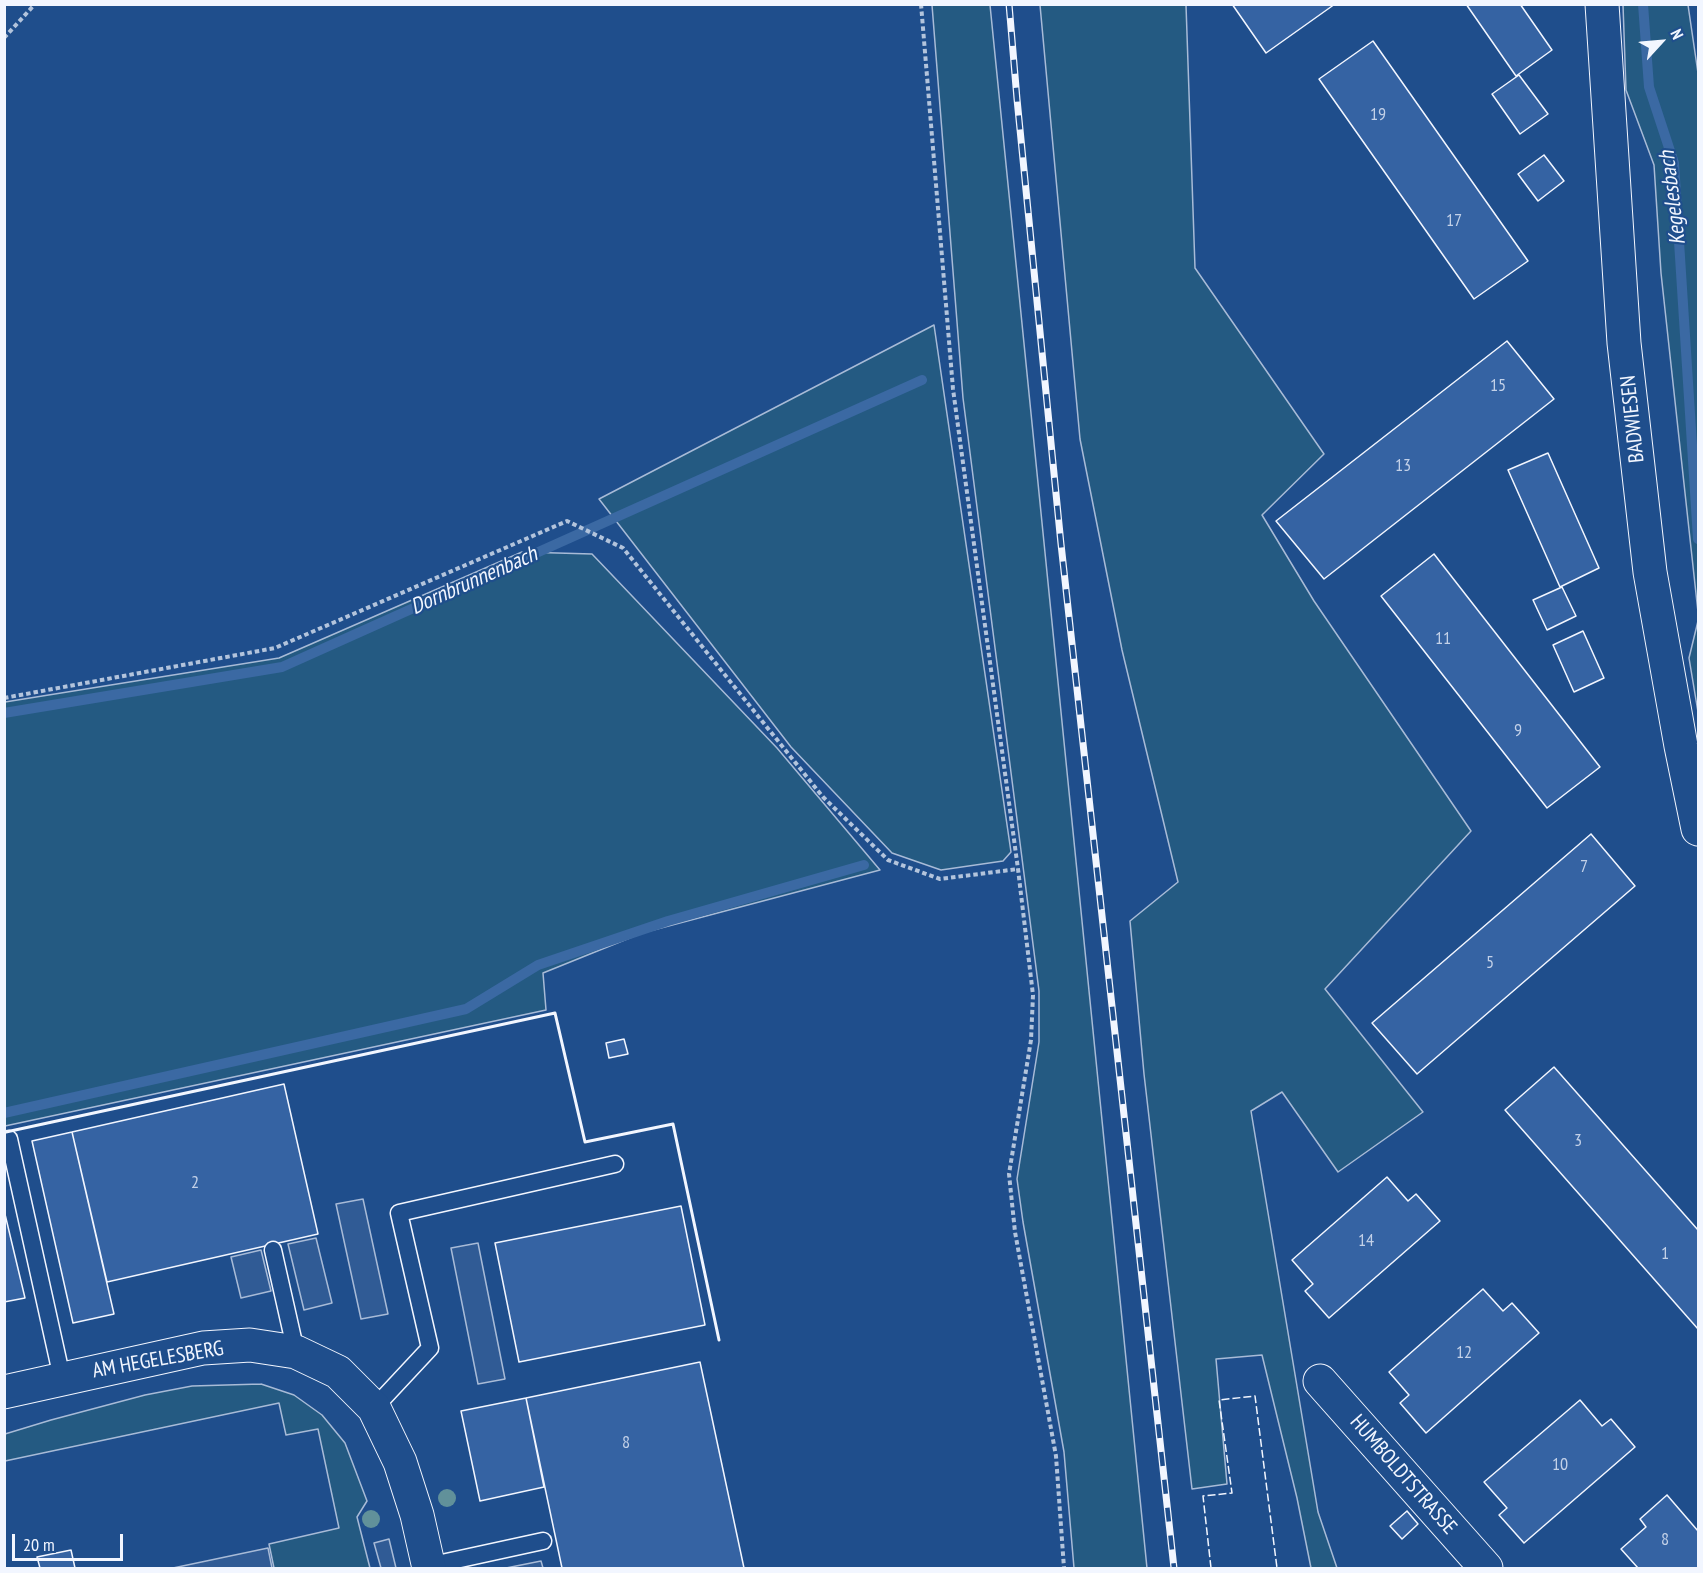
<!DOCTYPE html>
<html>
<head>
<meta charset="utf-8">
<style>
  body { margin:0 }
  #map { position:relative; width:1703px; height:1573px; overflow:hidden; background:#1f4e8c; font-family:"PT Sans Narrow",sans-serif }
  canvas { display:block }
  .frame { position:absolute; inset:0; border:6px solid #f2f6ff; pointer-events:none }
  .north { position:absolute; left:1631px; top:12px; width:60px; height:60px; -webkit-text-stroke:4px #1f4e8c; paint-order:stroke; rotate:64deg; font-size:16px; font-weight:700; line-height:24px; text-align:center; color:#f2f6ff }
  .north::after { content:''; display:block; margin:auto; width:21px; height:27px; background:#f2f6ff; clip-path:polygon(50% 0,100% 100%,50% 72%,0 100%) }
  .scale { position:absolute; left:12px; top:1534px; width:111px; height:27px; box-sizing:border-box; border:3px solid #f2f6ff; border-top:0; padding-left:8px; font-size:18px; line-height:21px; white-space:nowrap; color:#f2f6ff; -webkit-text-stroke:4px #1f4e8c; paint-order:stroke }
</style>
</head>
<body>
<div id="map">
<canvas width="1703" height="1573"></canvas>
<div class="frame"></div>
<div class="north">N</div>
<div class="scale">20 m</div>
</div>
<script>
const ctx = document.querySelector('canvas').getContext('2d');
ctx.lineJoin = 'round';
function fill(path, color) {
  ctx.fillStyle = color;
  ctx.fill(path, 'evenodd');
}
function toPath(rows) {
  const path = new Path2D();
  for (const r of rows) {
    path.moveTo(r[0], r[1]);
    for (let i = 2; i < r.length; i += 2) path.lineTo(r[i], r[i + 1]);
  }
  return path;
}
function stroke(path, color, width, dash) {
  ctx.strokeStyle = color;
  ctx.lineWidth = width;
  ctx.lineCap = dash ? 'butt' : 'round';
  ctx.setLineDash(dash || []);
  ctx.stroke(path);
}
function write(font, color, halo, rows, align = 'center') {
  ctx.font = font + ' "PT Sans Narrow",sans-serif';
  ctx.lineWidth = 4.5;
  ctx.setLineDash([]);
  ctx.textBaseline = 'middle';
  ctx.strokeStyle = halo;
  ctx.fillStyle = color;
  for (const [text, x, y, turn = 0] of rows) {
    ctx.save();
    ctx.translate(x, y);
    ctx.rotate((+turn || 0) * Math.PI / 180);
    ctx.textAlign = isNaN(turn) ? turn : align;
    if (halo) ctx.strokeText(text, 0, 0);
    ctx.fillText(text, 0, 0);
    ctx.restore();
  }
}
const green = toPath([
  [932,5,990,5,1147,1568,1074,1568,1064,1452,1023,1222,1017,1179,1039,1042,1039,991,963,398,932,5],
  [1040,5,1186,5,1195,268,1324,454,1262,515,1314,601,1471,831,1325,989,1423,1112,1338,1172,1282,1092,1251,1111,1318,1512,1337,1568,1311,1568,1297,1498,1262,1355,1216,1359,1227,1484,1192,1489,1144,1074,1130,921,1178,882,1122,650,1080,439,1040,5],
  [1623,5,1688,5,1698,73,1698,612,1661,273,1654,165,1626,90,1623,5],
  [934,325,1011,852,1003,861,941,870,892,853,791,747,599,499,934,325],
  [522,552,592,554,777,748,880,870,642,933,543,973,546,1010,5,1126,5,702,279,658,522,552],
  [1698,621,1698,712,1689,658,1698,621],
  [261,1384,294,1395,322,1415,345,1443,367,1501,357,1517,370,1568,274,1568,269,1544,339,1528,318,1429,286,1435,279,1403,5,1461,5,1434,51,1420,145,1395,192,1386,261,1384]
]);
fill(green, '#245a82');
stroke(green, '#a8bbd7', 1.5);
const parking = toPath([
  [363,1199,388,1314,361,1319,336,1204,363,1199],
  [316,1238,332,1303,304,1310,288,1244,316,1238],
  [478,1243,505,1379,478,1384,451,1248,478,1243],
  [261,1250,271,1291,241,1298,231,1257,261,1250],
  [389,1539,396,1568,381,1568,374,1543,389,1539],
  [268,1548,272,1568,173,1568,268,1548],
  [541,1561,543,1568,506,1568,541,1561]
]);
fill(parking, '#305b95');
stroke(parking, '#a8bbd7', 1.5);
stroke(toPath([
  [1643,4,1649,87,1674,163,1698,539],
  [4,713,282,667,922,380],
  [4,1113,466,1009,538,965,668,921,864,865]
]), '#3b69a3', 10);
const building = toPath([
  [1232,4,1335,4,1266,53,1232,4],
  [1466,4,1520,4,1552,50,1516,76,1466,4],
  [1373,41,1528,261,1474,299,1319,79,1373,41],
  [1519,75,1548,114,1520,134,1492,94,1519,75],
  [1544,155,1564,181,1538,201,1518,174,1544,155],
  [1507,341,1554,399,1324,579,1276,521,1507,341],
  [1548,453,1599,568,1560,587,1508,470,1548,453],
  [1434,554,1600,767,1547,808,1381,596,1434,554],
  [1562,587,1576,616,1547,630,1533,600,1562,587],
  [1583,631,1604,678,1574,692,1553,645,1583,631],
  [1591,834,1635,886,1417,1074,1372,1023,1591,834],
  [624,1039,628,1054,609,1058,606,1043,624,1039],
  [1554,1067,1698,1230,1698,1329,1505,1110,1554,1067],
  [284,1084,318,1234,107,1282,72,1132,284,1084],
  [72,1132,114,1314,73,1323,32,1141,72,1132],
  [1387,1177,1408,1201,1416,1194,1440,1221,1329,1318,1305,1291,1313,1284,1292,1260,1387,1177],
  [681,1206,705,1325,519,1362,495,1243,681,1206],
  [4,1210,25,1298,4,1302,4,1210],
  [1483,1289,1503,1311,1512,1303,1539,1333,1426,1433,1400,1403,1409,1395,1389,1372,1483,1289],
  [700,1362,744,1568,562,1568,526,1398,700,1362],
  [526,1398,544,1487,480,1501,461,1411,526,1398],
  [1580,1400,1602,1426,1611,1419,1635,1447,1524,1543,1499,1515,1507,1508,1484,1482,1580,1400],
  [1667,1495,1698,1531,1698,1568,1638,1568,1621,1549,1646,1527,1640,1519,1667,1495],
  [1407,1511,1418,1524,1402,1539,1390,1526,1407,1511],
  [71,1550,75,1568,40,1568,37,1557,71,1550]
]);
fill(building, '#3563a3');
stroke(building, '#f2f6ff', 1.5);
const lane = toPath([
  [4,1140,9,1139,62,1378],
  [273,1250,296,1352],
  [374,1408,430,1348,399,1213,615,1164],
  [428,1566,543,1541]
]);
const street = toPath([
  [1602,4,1624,343,1650,572,1681,746,1698,829],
  [1320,1381,1486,1568],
  [4,1392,203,1348,250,1345,296,1352,338,1372,374,1408,400,1462,417,1515,429,1568]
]);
stroke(lane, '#f2f6ff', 19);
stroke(street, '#f2f6ff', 35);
stroke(toPath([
  [921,4,953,389,1018,869,1033,995,1031,1040,1009,1174,1015,1232,1056,1456,1064,1568],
  [4,38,35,4],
  [4,698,275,648,567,521,623,548,823,797,888,860,940,879,1018,869]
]), '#b3c4dc', 4, [4.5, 3]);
stroke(lane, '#1f4e8c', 16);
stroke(street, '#1f4e8c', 33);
const rail = toPath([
  [1009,4,1017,99,1061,544,1174,1568]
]);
stroke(rail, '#f2f6ff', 7);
stroke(rail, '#1f4e8c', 4.5, [14]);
stroke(toPath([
  [1211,1568,1203,1496,1232,1493,1219,1400,1255,1396,1277,1568]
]), '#f2f6ff', 1.5, [8, 3]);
stroke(toPath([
  [6,1132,555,1013,585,1142,673,1124,719,1340]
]), '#f2f6ff', 3);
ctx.fillStyle = '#61919a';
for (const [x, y] of [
  [447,1498],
  [371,1519]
]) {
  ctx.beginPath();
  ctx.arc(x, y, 9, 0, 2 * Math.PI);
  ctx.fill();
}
write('18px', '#c3d1e8', null, [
  ["19",1378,115],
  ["17",1454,221],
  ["15",1498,386],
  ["13",1403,466],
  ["11",1443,639],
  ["9",1518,731],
  ["7",1584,867],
  ["5",1490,963],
  ["3",1578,1141],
  ["2",195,1183],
  ["14",1366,1241],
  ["1",1665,1254],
  ["12",1464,1353],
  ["8",626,1443],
  ["10",1560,1465],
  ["8",1665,1540]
]);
write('21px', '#f2f6ff', '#1f4e8c', [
  ["BADWIESEN",1633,419,-96],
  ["AM HEGELESBERG",158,1360,-10],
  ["HUMBOLDTSTRASSE",1403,1475,49]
]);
write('italic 22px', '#f2f6ff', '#1f4e8c', [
  ["Kegelesbach",1673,198,-97],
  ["Dornbrunnenbach",474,581,-24]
]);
</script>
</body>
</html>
